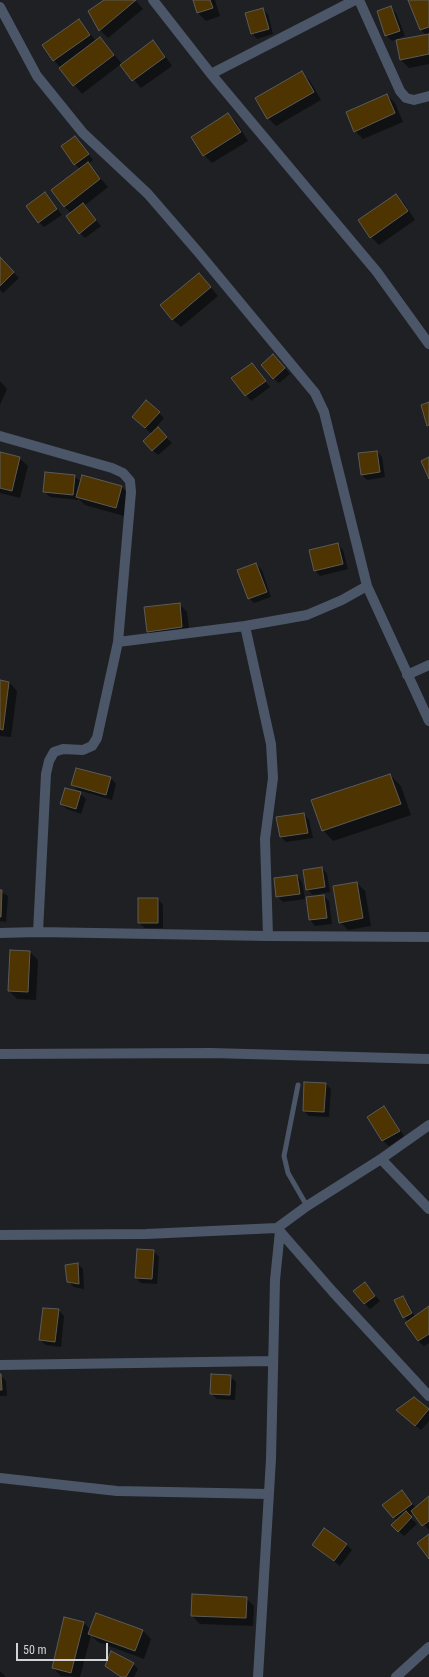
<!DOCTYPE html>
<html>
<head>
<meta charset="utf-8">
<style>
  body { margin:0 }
  #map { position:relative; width:429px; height:1677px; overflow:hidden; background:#1e2023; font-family:"Roboto Condensed",sans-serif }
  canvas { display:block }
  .scale { position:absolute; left:16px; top:1643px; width:92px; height:18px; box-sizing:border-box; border:2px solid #d2d3d5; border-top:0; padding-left:5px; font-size:12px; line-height:14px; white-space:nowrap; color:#d2d3d5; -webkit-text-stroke:3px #1e2023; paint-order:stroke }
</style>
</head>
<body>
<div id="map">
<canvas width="429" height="1677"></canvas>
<div class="scale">50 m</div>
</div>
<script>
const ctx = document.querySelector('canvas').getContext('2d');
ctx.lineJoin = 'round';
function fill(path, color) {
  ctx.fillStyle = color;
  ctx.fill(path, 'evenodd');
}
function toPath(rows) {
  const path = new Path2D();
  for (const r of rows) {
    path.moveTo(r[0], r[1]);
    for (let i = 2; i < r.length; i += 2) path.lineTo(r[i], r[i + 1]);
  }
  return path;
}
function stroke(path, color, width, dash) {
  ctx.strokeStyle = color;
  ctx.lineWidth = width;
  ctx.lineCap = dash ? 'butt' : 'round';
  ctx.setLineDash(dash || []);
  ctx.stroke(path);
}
fill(toPath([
  [106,0,135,0,143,9,108,38,100,30],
  [194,0,215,0,220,16,206,21,198,13],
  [409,0,429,0,429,64,409,68,401,60,426,35,421,30],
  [391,8,396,13,405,36,392,41,386,35],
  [262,9,268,14,273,34,257,39,252,33],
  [79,20,96,41,100,39,108,47,122,64,153,42,161,50,172,66,141,88,121,64,82,94,54,60],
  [301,72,310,81,321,100,276,126,268,118],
  [387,95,395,103,403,122,363,139,355,131],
  [228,114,237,123,248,141,212,163,204,155],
  [75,137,93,160,88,164,108,187,84,206,101,226,85,238,80,233,71,213,64,206,80,169,75,164],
  [45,193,62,215,44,227,39,222],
  [395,195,404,203,415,220,379,245,371,237],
  [0,259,19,278,3,293,0,290],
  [199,274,218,296,181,327,172,319],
  [279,361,290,374,279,383,273,378],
  [252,364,270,387,251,401,233,379],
  [0,381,7,389,0,405],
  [159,413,164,418,153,431,163,434,172,443,158,455,152,450,152,434,138,422],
  [377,452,382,457,385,477,367,480,361,474],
  [0,456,19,458,28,466,20,498,0,493],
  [74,476,81,482,83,476,122,487,130,495,124,516,85,505,78,498,78,500,50,497,44,491],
  [338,544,343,550,348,569,320,576,315,570],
  [256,564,262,570,271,597,254,603,249,598],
  [179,604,187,612,190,635,156,640,148,631],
  [0,681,9,682,17,691,11,737,0,736],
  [77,769,111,778,116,784,112,800,78,790,73,785],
  [390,775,401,786,411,815,333,841,323,830],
  [80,793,86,799,81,814,67,809,61,804],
  [304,814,309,820,313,838,286,842,281,837],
  [322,868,327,874,330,892,313,895,307,889],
  [297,876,302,882,305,899,283,902,277,896],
  [357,883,365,891,371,926,348,930,340,922],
  [0,891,8,896,6,922,0,921],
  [324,896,329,901,332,924,315,926,310,920,307,898],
  [158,899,163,905,163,928,145,928,139,923],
  [30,952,38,960,36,1000,17,999,9,991],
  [326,1084,331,1089,329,1117,309,1116,304,1111],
  [384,1107,389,1113,404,1136,389,1146,383,1141,368,1117],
  [154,1251,159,1257,157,1284,141,1283,136,1278],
  [78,1264,83,1269,84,1289,74,1287,68,1281],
  [365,1283,380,1301,370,1309,365,1304],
  [403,1297,408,1303,415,1317,429,1307,429,1343,424,1346,418,1341,408,1322,404,1317],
  [59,1310,64,1316,61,1347,46,1345,40,1340],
  [0,1375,6,1381,7,1396,0,1396],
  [230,1376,236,1382,235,1400,217,1399,211,1393],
  [414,1398,429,1411,429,1421,421,1430,403,1416],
  [402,1492,416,1508,429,1498,429,1530,413,1513,409,1516,417,1524,404,1536,393,1525,397,1521,384,1505],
  [346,1544,352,1550,340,1566,313,1545],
  [246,1598,254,1606,253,1626,200,1624,192,1616],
  [84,1623,91,1630,143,1631,151,1639,144,1659,98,1642,91,1635,80,1677,61,1676,53,1668],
  [133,1664,138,1669,134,1677,120,1677,106,1666],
  [0,1671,6,1677,0,1677]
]), '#0007');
const building = toPath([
  [104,0,136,0,99,31,88,11,104,0],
  [193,0,210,0,213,8,197,13,193,0],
  [408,0,429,0,429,27,420,30,408,0],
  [391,6,400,31,385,36,377,11,391,6],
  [263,8,269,29,251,34,245,13,263,8],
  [79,19,90,35,53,61,42,45,79,19],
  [429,34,429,54,400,60,396,40,429,34],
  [100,37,114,55,73,86,59,68,100,37],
  [153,40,165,57,132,81,120,65,153,40],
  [302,71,314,92,267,119,255,98,302,71],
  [387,94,395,113,354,132,346,112,387,94],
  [228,113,241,132,203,156,191,137,228,113],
  [75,136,89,154,74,165,61,146,75,136],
  [88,162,100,179,64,207,51,190,88,162],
  [45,192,57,209,38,223,26,206,45,192],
  [396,194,408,211,370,238,358,220,396,194],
  [83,203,96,220,79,234,66,216,83,203],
  [0,257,14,272,0,286,0,257],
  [199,273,211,287,172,320,160,305,199,273],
  [273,354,285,368,273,379,261,365,273,354],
  [252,363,266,381,245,396,231,378,252,363],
  [146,400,160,412,145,428,132,417,146,400],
  [429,402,429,425,427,426,421,405,429,402],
  [158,427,167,437,152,451,143,441,158,427],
  [377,451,380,472,361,475,358,453,377,451],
  [0,452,20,457,12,491,0,488,0,452],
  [429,457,429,479,421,461,429,457],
  [45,472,75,475,73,495,43,492,45,472],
  [82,475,122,486,116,508,76,497,82,475],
  [338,543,343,564,314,571,309,550,338,543],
  [256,563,267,592,248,599,237,570,256,563],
  [180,603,182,627,147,632,144,607,180,603],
  [0,680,9,682,3,730,0,729,0,680],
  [76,768,111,777,106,795,71,785,76,768],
  [390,774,401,804,322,831,311,800,390,774],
  [65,788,81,792,76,809,60,804,65,788],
  [304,813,308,833,280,837,276,817,304,813],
  [322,867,325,887,306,890,303,870,322,867],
  [297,875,300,894,276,897,274,878,297,875],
  [357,882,363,918,339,923,333,886,357,882],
  [0,890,2,890,1,917,0,917,0,890],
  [324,895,327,918,309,920,306,897,324,895],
  [138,898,158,898,158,923,138,923,138,898],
  [10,950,30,951,28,992,8,991,10,950],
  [304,1082,326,1083,324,1112,303,1111,304,1082],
  [384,1106,400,1131,382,1141,367,1117,384,1106],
  [137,1249,154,1250,152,1279,135,1278,137,1249],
  [78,1263,79,1284,67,1282,65,1265,78,1263],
  [365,1282,375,1296,364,1304,353,1291,365,1282],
  [403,1296,412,1313,403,1318,394,1300,403,1296],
  [429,1306,429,1334,418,1341,405,1323,429,1306],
  [43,1308,59,1309,55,1342,39,1340,43,1308],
  [0,1374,1,1374,2,1390,0,1390,0,1374],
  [211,1374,231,1375,230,1395,210,1394,211,1374],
  [414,1397,429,1409,415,1426,396,1410,414,1397],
  [402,1490,412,1504,393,1518,382,1505,402,1490],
  [429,1496,429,1521,422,1526,411,1511,429,1496],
  [406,1511,412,1517,398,1532,391,1525,406,1511],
  [324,1528,347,1544,334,1561,312,1545,324,1528],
  [429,1534,429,1559,417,1543,429,1534],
  [192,1594,247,1597,246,1618,191,1616,192,1594],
  [96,1613,143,1630,135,1651,88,1634,96,1613],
  [64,1617,84,1622,71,1673,52,1668,64,1617],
  [111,1651,134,1663,126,1677,121,1677,105,1666,111,1651]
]);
fill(building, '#4d3400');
stroke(building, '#5d5b58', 1);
stroke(toPath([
  [298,1085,284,1156,288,1173,307,1206]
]), '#4b5668', 5);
stroke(toPath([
  [153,0,211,74,377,272,429,344],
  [359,0,400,91,406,98,414,100,429,96],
  [0,7,37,76,83,133,148,194,199,253,315,393,324,412,367,586,429,721],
  [211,74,355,0],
  [0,436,112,468,123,473,130,481,131,492,118,642,97,738,92,746,83,750,63,749,54,752,49,761,46,774,38,932],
  [245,626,271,744,273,778,265,839,268,936],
  [118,642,245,626,307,615,342,600,367,586],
  [407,675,429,665],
  [0,933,38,932,268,936,429,937],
  [0,1054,211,1053,429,1059],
  [381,1159,429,1209],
  [277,1228,333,1292,429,1396],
  [0,1235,146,1234,277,1228,307,1206,381,1159,429,1125],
  [0,1365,272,1361],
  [0,1478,117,1491,269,1494],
  [258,1677,271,1459,275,1280,280,1231],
  [396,1677,429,1647]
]), '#4b5668', 10);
</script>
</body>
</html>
